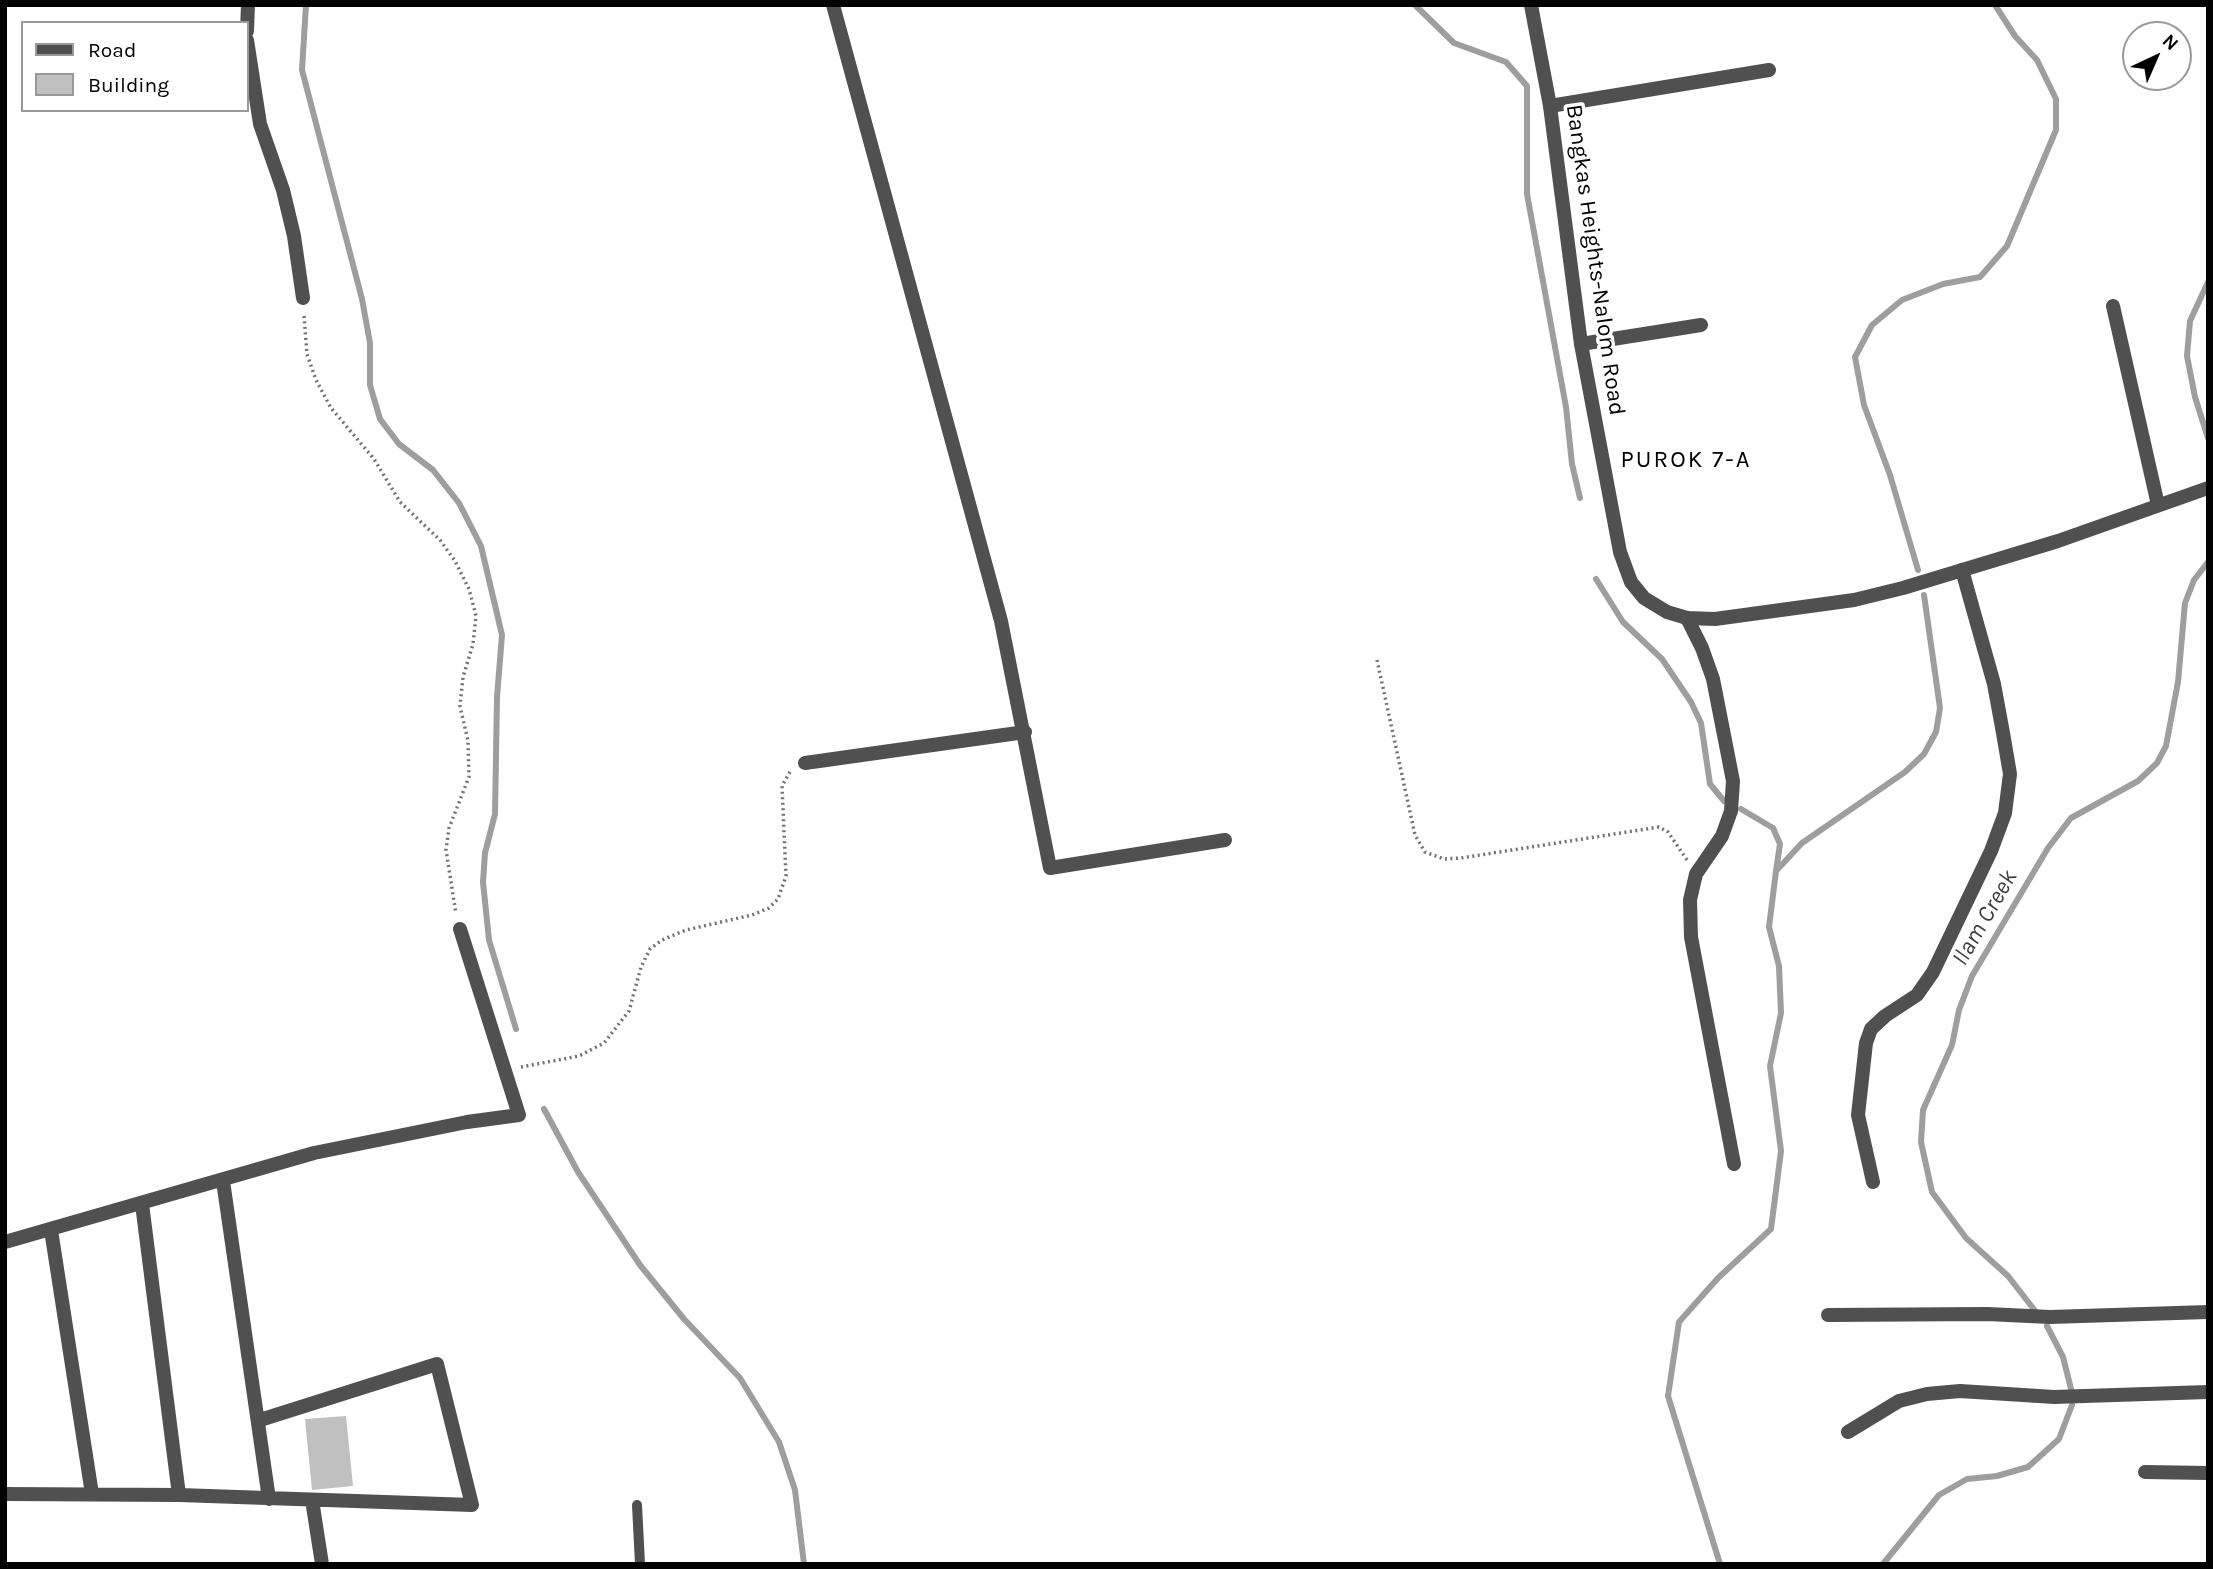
<!DOCTYPE html>
<html>
<head>
<meta charset="utf-8">
<style>
  body { margin:0 }
  #map { position:relative; width:2213px; height:1569px; overflow:hidden; background:#fff; font-family:Karla,sans-serif }
  canvas { display:block }
  .frame { position:absolute; inset:0; border:7px solid #000; pointer-events:none }
  .legend { position:absolute; left:21px; top:21px; width:228px; height:91px; box-sizing:border-box; background:#fff; border:2px solid #999; margin:0; padding:9px 12px; list-style:none; font-size:21px; color:#000 }
  .legend li { display:flex; align-items:center; gap:14px; height:35px }
  .legend b { width:35px; border:2px solid #999 }
  .north { position:absolute; left:2122px; top:21px; width:70px; height:70px; box-sizing:border-box; background:#fff; border:2px solid #999; border-radius:50%; rotate:44deg; font-size:19px; font-weight:700; line-height:28px; text-align:center; color:#000 }
  .north::after { content:''; display:block; margin:auto; width:24px; height:32px; background:#000; clip-path:polygon(50% 0,100% 100%,50% 72%,0 100%) }
</style>
</head>
<body>
<div id="map">
<canvas width="2213" height="1569"></canvas>
<div class="frame"></div>
<ul class="legend">
<li><b style="height:9px;background:#505050"></b>Road</li>
<li><b style="height:19px;background:#c0c0c0"></b>Building</li>
</ul>
<div class="north">N</div>
</div>
<script>
const ctx = document.querySelector('canvas').getContext('2d');
ctx.lineJoin = 'round';
function toPath(rows) {
  const path = new Path2D();
  for (const r of rows) {
    path.moveTo(r[0], r[1]);
    for (let i = 2; i < r.length; i += 2) path.lineTo(r[i], r[i + 1]);
  }
  return path;
}
function stroke(path, color, width, dash) {
  ctx.strokeStyle = color;
  ctx.lineWidth = width;
  ctx.lineCap = dash ? 'butt' : 'round';
  ctx.setLineDash(dash || []);
  ctx.stroke(path);
}
function fill(path, color) {
  ctx.fillStyle = color;
  ctx.fill(path, 'evenodd');
}
function write(font, color, halo, rows, align = 'center') {
  ctx.font = font + ' Karla,sans-serif';
  ctx.lineWidth = 7;
  ctx.setLineDash([]);
  ctx.textBaseline = 'middle';
  ctx.strokeStyle = halo;
  ctx.fillStyle = color;
  for (const [text, x, y, turn = 0] of rows) {
    ctx.save();
    ctx.translate(x, y);
    ctx.rotate((+turn || 0) * Math.PI / 180);
    ctx.textAlign = isNaN(turn) ? turn : align;
    if (halo) ctx.strokeText(text, 0, 0);
    ctx.fillText(text, 0, 0);
    ctx.restore();
  }
}
stroke(toPath([
  [306,5,302,70,362,299,370,343,370,385,380,419,399,444,433,470,459,503,481,546,502,635,497,697,495,814,485,853,483,882,489,940,516,1029],
  [1415,5,1454,43,1506,62,1527,86,1527,194,1566,407,1572,464,1580,498],
  [2208,282,2190,321,2187,356,2195,397,2208,438],
  [1918,570,1890,475,1864,405,1855,357,1872,325,1902,300,1943,284,1980,277,2007,246,2056,130,2056,99,2037,60,2015,36,1995,5],
  [1596,579,1623,622,1662,659,1691,702,1701,723,1710,784,1724,801],
  [1741,809,1773,828,1780,844,1776,871],
  [544,1109,578,1172,640,1265,684,1319,740,1378,779,1442,795,1490,804,1564],
  [2036,1312,2008,1276,1966,1238,1932,1192,1921,1142,1923,1110,1952,1045,1959,1010,1972,976,2048,848,2071,818,2138,781,2157,763,2166,746,2178,682,2185,603,2194,580,2208,562],
  [2047,1326,2063,1357,2071,1389],
  [1720,1564,1668,1396,1679,1322,1718,1278,1771,1229,1781,1151,1770,1066,1781,1013,1779,966,1769,927,1776,871,1802,843,1905,772,1924,754,1936,732,1940,708,1924,595],
  [1883,1564,1939,1495,1967,1479,1997,1476,2028,1467,2059,1439,2072,1405]
]), '#9e9e9e', 6);
fill(toPath([
  [346,1416,353,1486,312,1490,305,1419]
]), '#c0c0c0');
stroke(toPath([
  [304,316,307,354,316,380,331,408,374,459,400,502,440,540,455,561,469,589,476,616,473,644,463,677,460,706,468,741,469,777,449,828,446,850,456,914],
  [1377,660,1415,835,1425,852,1444,859,1461,858,1659,827,1668,832,1687,860],
  [521,1067,579,1056,604,1043,629,1011,641,967,650,949,662,940,686,930,752,915,769,908,778,899,786,876,782,786,791,770]
]), '#727272', 3.5, [2, 3.5]);
stroke(toPath([
  [637,1505,640,1564]
]), '#505050', 10);
stroke(toPath([
  [833,5,1001,621,1050,868,1225,840],
  [247,31,248,5],
  [247,40,260,124,283,190,294,236,303,298],
  [1550,106,1769,70],
  [2113,306,2158,505],
  [1581,344,1701,325],
  [1687,618,1702,648,1713,679,1733,781,1731,811,1722,836,1696,874,1690,900,1691,937,1734,1164],
  [805,763,1025,732],
  [223,1181,269,1499],
  [1873,1182,1858,1115,1866,1043,1871,1029,1885,1016,1917,995,1933,972,1991,851,2005,813,2010,774,2003,733,1994,684,1962,570],
  [142,1204,179,1495],
  [51,1230,92,1494],
  [5,1242,314,1153,467,1122,519,1115,460,929],
  [1828,1315,1987,1314,2050,1317,2208,1312],
  [1848,1432,1899,1401,1927,1394,1960,1391,2054,1397,2208,1392],
  [2145,1472,2208,1473],
  [5,1494,179,1495,472,1505,437,1364,260,1420],
  [312,1500,322,1564]
]), '#505050', 14);
stroke(toPath([
  [1531,5,1550,106,1581,344,1620,552,1631,582,1644,598,1667,612,1687,618,1715,619,1854,600,1903,588,2058,541,2208,488]
]), '#505050', 14);
write('23px', '#000', '#fff', [
  ["Bangkas Heights-Nalom Road",1595,260,82]
]);
ctx.letterSpacing = '2px';
write('24px', '#000', '#fff', [
  ["PUROK 7-A",1686,460]
]);
ctx.letterSpacing = '0px';
write('italic 24px', '#3f3f3f', '#fff', [
  ["Ilam Creek",1985,918,-60]
]);
</script>
</body>
</html>
